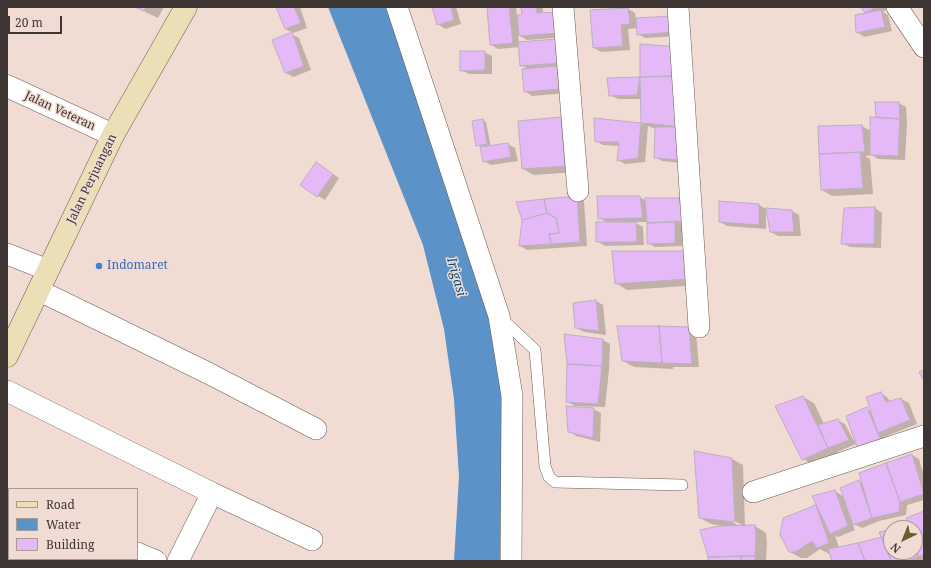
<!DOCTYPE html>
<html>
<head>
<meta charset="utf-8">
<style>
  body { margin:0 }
  #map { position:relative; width:931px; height:568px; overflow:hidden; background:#f0dcd3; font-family:"Noto Serif",serif }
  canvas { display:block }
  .frame { position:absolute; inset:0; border:8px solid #3e3633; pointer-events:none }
  .legend { position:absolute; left:8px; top:488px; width:130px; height:72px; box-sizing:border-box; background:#f0dcd3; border:1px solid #a99a93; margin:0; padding:5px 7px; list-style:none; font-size:12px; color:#3e3633 }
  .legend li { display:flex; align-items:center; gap:8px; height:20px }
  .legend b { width:20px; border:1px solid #a99a93 }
  .north { position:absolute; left:883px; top:520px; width:40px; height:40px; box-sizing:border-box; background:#f0dcd3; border:1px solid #a99a93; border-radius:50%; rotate:223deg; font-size:11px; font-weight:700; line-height:16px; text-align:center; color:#3e3633 }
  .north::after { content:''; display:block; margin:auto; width:14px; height:18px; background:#695f2c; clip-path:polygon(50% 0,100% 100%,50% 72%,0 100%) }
  .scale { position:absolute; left:8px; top:16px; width:54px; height:18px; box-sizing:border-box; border:2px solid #3e3633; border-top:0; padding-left:5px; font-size:12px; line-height:14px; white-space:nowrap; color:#3e3633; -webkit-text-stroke:3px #f0dcd3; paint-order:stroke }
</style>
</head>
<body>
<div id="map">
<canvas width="931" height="568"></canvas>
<div class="frame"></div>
<ul class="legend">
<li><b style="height:5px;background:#ebdfb8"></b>Road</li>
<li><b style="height:11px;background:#5b92c7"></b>Water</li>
<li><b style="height:11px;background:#e5b8f7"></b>Building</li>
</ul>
<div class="north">N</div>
<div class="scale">20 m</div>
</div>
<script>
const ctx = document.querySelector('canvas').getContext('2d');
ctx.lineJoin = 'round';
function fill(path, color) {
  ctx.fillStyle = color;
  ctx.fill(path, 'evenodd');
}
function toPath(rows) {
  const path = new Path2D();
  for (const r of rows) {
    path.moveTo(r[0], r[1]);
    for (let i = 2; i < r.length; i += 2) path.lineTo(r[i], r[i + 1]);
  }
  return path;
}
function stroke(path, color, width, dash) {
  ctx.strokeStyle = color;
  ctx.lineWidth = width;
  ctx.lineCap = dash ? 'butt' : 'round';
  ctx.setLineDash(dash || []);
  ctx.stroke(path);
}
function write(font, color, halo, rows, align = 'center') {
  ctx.font = font + ' "Noto Serif",serif';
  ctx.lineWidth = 3;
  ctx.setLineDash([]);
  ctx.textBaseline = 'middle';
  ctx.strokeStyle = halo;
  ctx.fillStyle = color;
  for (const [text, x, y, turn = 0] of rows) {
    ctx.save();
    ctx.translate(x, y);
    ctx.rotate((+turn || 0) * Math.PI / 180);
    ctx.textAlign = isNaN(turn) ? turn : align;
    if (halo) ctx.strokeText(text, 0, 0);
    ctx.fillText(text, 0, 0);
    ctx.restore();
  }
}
fill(toPath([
  [328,7,392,7,506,369,508,561,454,561,459,477,454,399,444,329,423,245]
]), '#5b92c7');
fill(toPath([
  [135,7,164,7,158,18],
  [277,7,300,7,307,28,293,33,285,29],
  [433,7,456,7,461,24,445,29,438,24],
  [488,7,516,7,517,16,523,15,522,7,543,7,543,14,566,37,527,40,518,35,519,43,566,66,566,93,532,96,525,91,528,69,521,65,520,47,498,49,491,45],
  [862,7,892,7,883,12,888,15,892,31,864,37,857,32,866,14],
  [628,9,635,13,636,19,672,17,680,36,645,38,638,34,638,28,628,29,630,50,601,52,594,48],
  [291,34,299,38,311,70,293,77,286,73],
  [680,48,689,164,662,161,655,157,656,129,648,126,645,162,625,164,618,160,620,146,603,145,596,141,595,119,642,125,642,99,618,99,610,95,608,79,644,78],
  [484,52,492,56,492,74,469,74,461,70],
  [876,103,899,103,906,107,907,124,905,160,878,159,872,155,865,156,870,159,873,194,832,196,822,190,862,126,871,131,877,118],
  [560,118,571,125,575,172,534,175,523,169],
  [483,120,486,122,491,147,508,144,515,148,518,161,491,165,484,161,481,147,477,145],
  [323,167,339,178,325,200,318,196],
  [577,197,584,201,587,246,527,250,520,246],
  [598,197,640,197,646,201,679,199,686,203,691,225,682,225,682,246,655,247,648,243,648,222,634,222,643,227,644,245,605,246,597,241,608,223,599,218],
  [759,205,766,209,792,211,799,215,801,236,778,236,771,232,767,210,766,210,766,229,727,226,720,222],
  [875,208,882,213,881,248,850,247,842,243],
  [686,252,699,285,627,290,616,283],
  [596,301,603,305,606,335,584,332,576,328],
  [689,328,696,333,699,367,673,367,673,369,634,367,623,361],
  [603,340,610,344,609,370,605,407,575,406,567,402],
  [881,393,888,398,890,402,901,399,909,403,917,424,884,437,887,443,865,450,856,444,837,452,839,454,814,465,803,459,803,397,814,403,824,424,837,420,845,424,855,443,867,409,871,411],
  [593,409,601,413,600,442,576,436,569,431],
  [912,455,919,459,924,476,924,500,907,505,906,515,879,521,862,528,852,523,855,530,838,537,835,535,839,548,883,537,891,530,891,552,915,552,915,528,896,528,909,524,924,512,924,561,833,561,830,553,829,554,820,549,807,558,801,558,790,552,784,519,818,506,835,491,844,497,859,481,863,483],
  [732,459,743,465,745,526,755,526,766,533,767,542,766,561,709,561,702,531,722,526,711,524,700,518],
  [731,519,744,526,740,526,730,521]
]), '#0003');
const building = toPath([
  [135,7,146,7,144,11,135,7],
  [276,7,294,7,301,23,285,29,276,7],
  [432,7,451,7,454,20,437,25,432,7],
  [487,7,509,7,513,43,490,45,487,7],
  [521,7,536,7,537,13,557,12,559,33,519,36,517,15,522,14,521,7],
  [861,7,877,7,865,13,861,7],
  [628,8,630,24,621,25,623,46,593,48,590,10,628,8],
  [881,10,885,27,856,33,855,15,881,10],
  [672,16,674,32,637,35,636,18,672,16],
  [292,32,304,66,285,73,272,40,292,32],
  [557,39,560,63,520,66,518,42,557,39],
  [640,44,681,47,676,76,640,77,640,44],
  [460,51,485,51,485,70,460,71,460,51],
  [557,66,559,89,524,92,522,69,557,66],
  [676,76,685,127,641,123,640,77,676,76],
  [640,77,637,95,609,96,607,78,640,77],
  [875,102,899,102,900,119,876,117,875,102],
  [561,117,565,166,522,169,518,121,561,117],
  [870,117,900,119,898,156,870,155,870,117],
  [594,118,641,123,638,158,617,161,619,142,595,142,594,118],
  [483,119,487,144,476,146,472,121,483,119],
  [862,125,865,152,819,154,818,126,862,125],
  [655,127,685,127,682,160,654,158,655,127],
  [508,143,511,157,483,162,480,147,508,143],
  [860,152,863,188,821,190,819,154,860,152],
  [316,162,333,174,317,197,300,185,316,162],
  [577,196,580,242,551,244,549,234,559,233,556,218,547,213,544,199,577,196],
  [597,196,640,196,643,218,598,219,597,196],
  [645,198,679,198,684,221,647,223,645,198],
  [544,199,547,213,522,220,516,202,544,199],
  [719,201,759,204,759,225,719,222,719,201],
  [875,207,874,244,841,244,844,208,875,207],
  [766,208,792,210,794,232,770,232,766,208],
  [547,213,556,218,559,233,549,234,551,244,519,246,522,220,547,213],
  [596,222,636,222,637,242,596,242,596,222],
  [675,222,675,243,647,244,647,223,675,222],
  [612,251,687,251,688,279,615,284,612,251],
  [596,300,599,331,575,328,573,303,596,300],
  [617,326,659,326,662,363,622,361,617,326],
  [659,326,689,327,692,364,662,363,659,326],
  [564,334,603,339,602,366,567,364,564,334],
  [567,364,602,366,598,404,566,402,567,364],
  [924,370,924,381,919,372,924,370],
  [881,392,886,402,901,398,910,420,878,433,866,397,881,392],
  [803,396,828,448,802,460,775,406,803,396],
  [566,406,594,408,593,438,568,432,566,406],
  [867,407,880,439,857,447,846,416,867,407],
  [838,419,849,440,828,448,818,425,838,419],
  [694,451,732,458,735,522,699,518,694,451],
  [912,454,924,494,900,502,886,463,912,454],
  [886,463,900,502,899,512,872,518,859,473,886,463],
  [859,480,872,518,853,525,840,488,859,480],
  [835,490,848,526,830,534,812,496,835,490],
  [816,505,829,543,817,548,812,541,795,552,789,552,780,535,783,518,816,505],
  [924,511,924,555,918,557,915,547,915,528,909,528,906,518,924,511],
  [907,523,909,528,893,528,907,523],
  [755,525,756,535,755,556,708,557,700,530,718,526,755,525],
  [891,529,891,552,915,552,915,547,918,557,907,561,891,561,879,532,891,529],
  [882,537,891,561,865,561,858,543,882,537],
  [858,543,865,561,832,561,828,549,858,543],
  [741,556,741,561,708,561,708,557,741,556],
  [741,556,755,556,755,561,741,561,741,556]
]);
fill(building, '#e5b8f7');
stroke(building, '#bbb0c0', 1);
const service = toPath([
  [501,318,535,350,545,466,549,477,555,482,682,485]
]);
const minor = toPath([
  [397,7,499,316,512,396,511,561],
  [563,7,578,191],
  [678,7,699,327],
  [897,7,924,47],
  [7,254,48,270],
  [38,290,208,373,316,429],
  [7,391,212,493,312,540],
  [753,492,924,436],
  [137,553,156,561],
  [178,561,212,493]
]);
const tertiary = toPath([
  [7,86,113,135]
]);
const secondary = toPath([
  [7,356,113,135,186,7]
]);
stroke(service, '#6c5b53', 12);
stroke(minor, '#6c5b53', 22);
stroke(tertiary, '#6c5b53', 23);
stroke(secondary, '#6c5b53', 23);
stroke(service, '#fff', 11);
stroke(minor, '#fff', 21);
stroke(tertiary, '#fff', 22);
stroke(secondary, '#ebdfb8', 22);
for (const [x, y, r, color] of [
  [99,266,4,"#3f7fe0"]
]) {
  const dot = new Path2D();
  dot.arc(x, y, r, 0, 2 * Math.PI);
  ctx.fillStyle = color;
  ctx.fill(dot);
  stroke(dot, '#f0dcd3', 1.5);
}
write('12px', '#3e3633', '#f0dcd3', [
  ["Jalan Veteran",60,111,25],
  ["Jalan Perjuangan",92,179,-64]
]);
write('12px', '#366cbe', '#f0dcd3', [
  ["Indomaret",107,266]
], 'left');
write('italic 13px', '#074a7b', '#f0dcd3', [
  ["Irigasi",456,277,74]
]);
</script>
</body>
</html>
